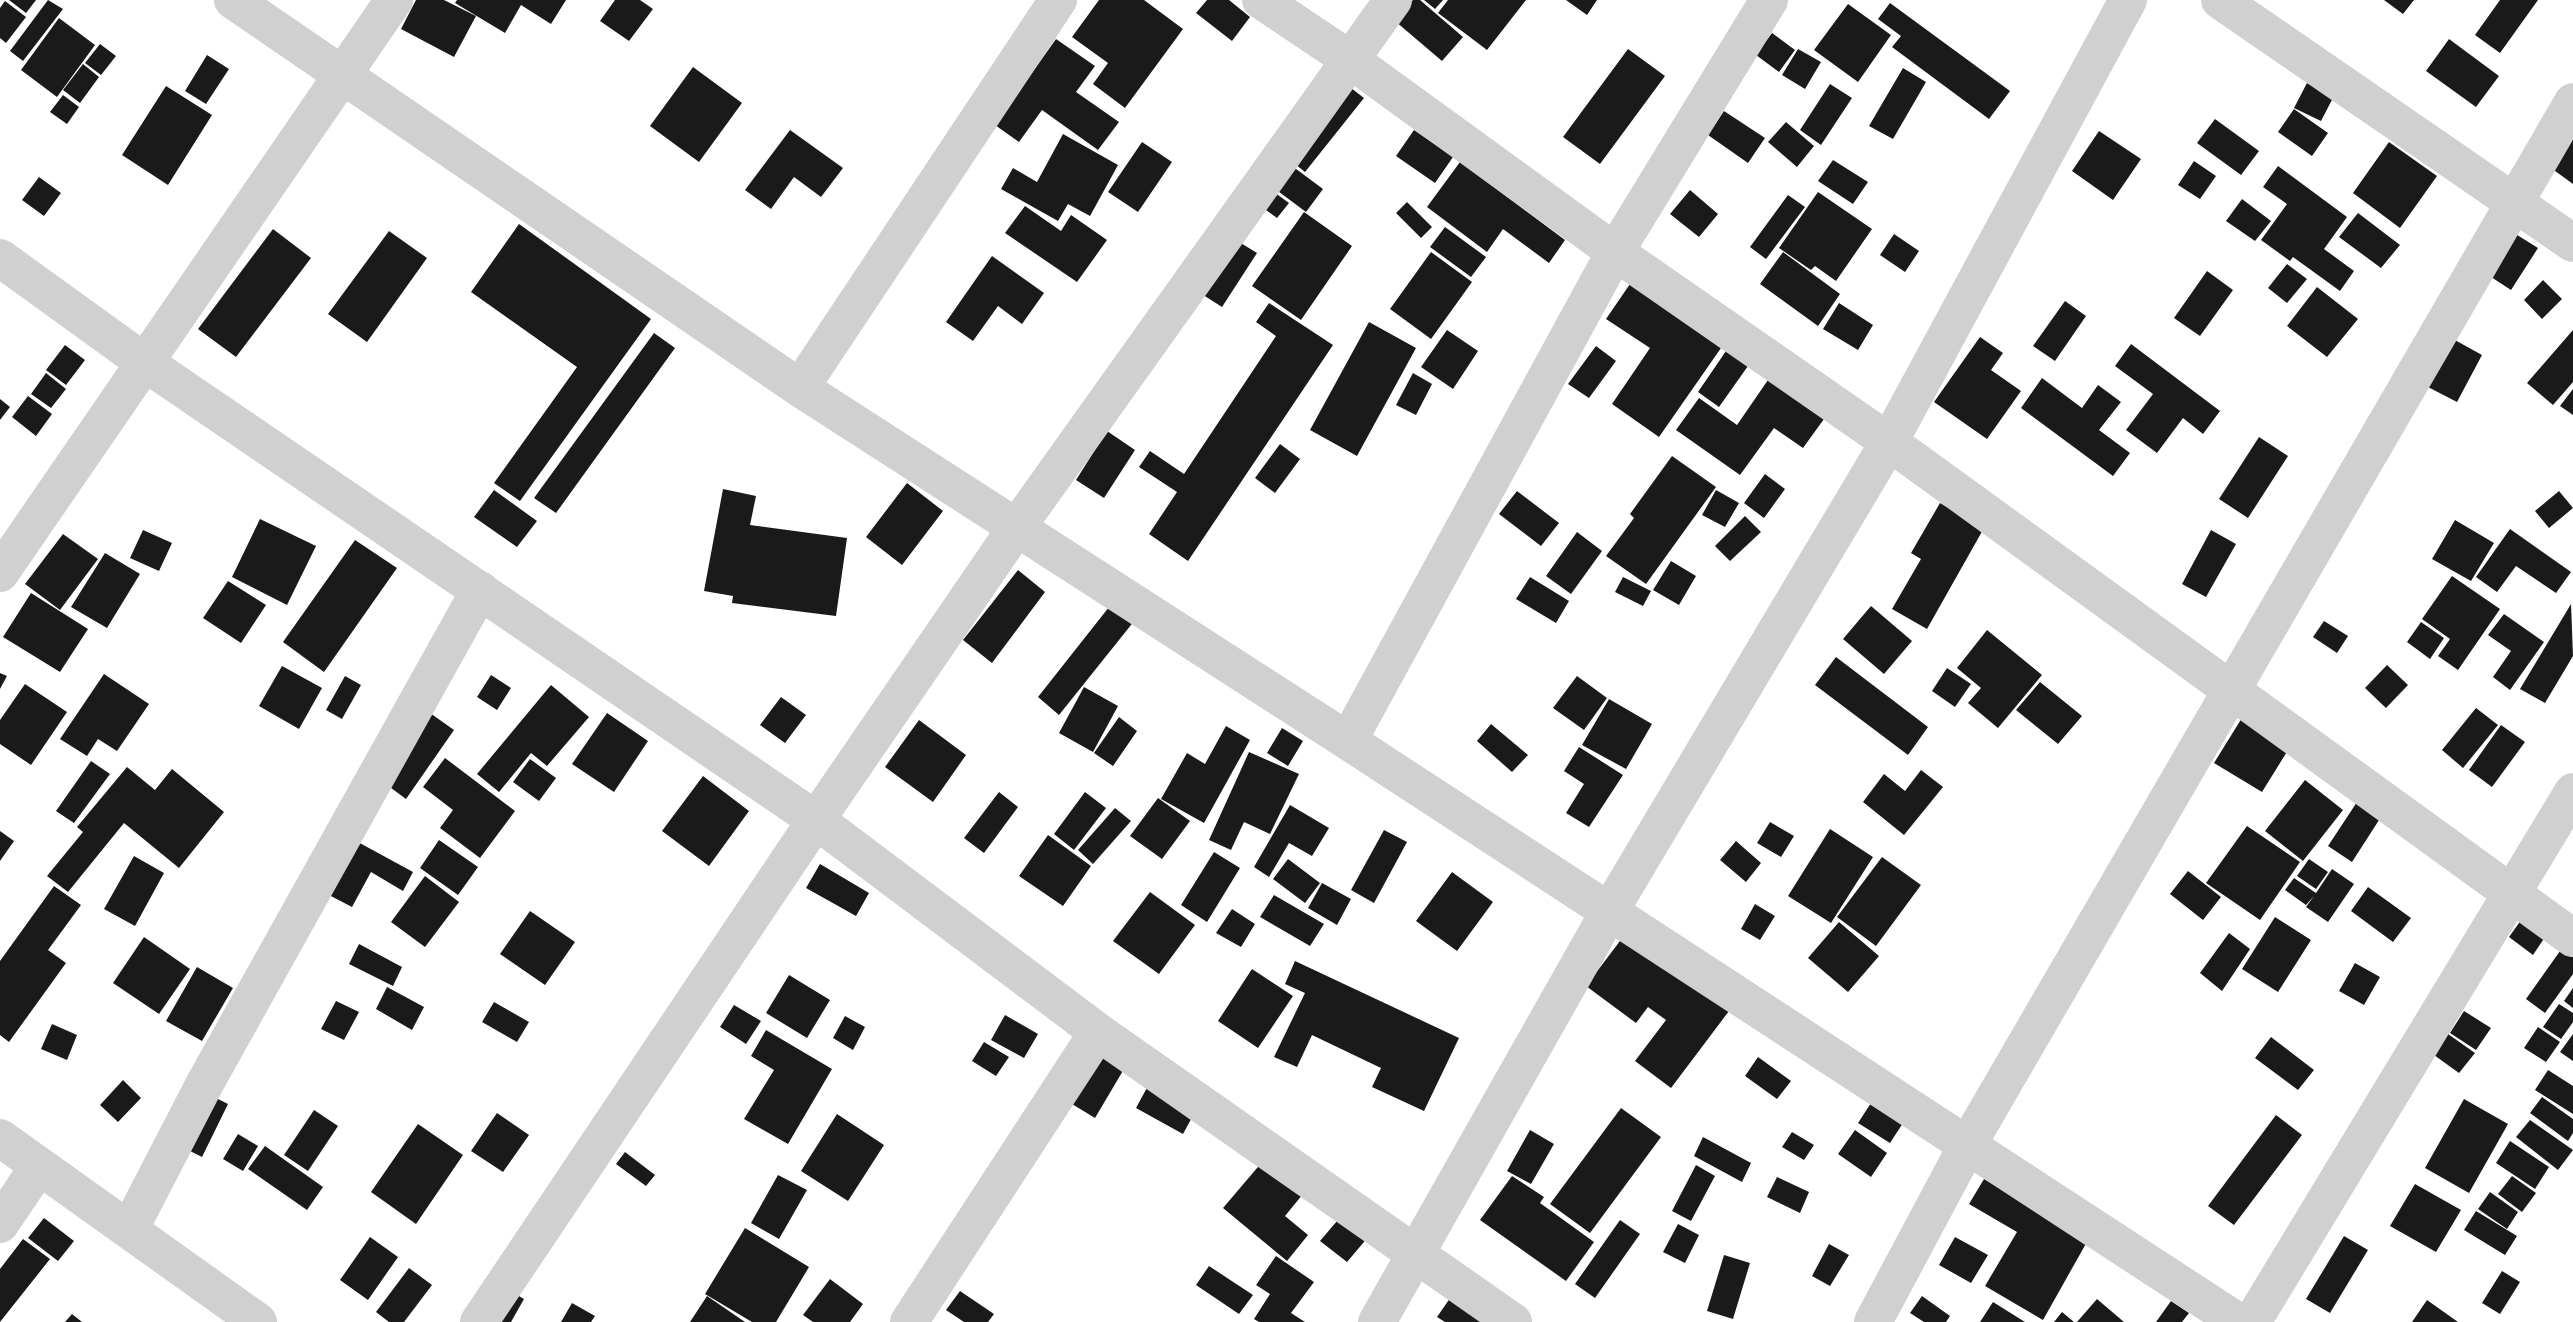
<!DOCTYPE html>
<html>
<head>
<meta charset="utf-8">
<style>
  body { margin:0 }
  canvas { display:block; background:#fff }
</style>
</head>
<body>
<canvas width="2573" height="1322"></canvas>
<script>
const ctx = document.querySelector('canvas').getContext('2d');
ctx.lineJoin = 'round';
function fill(path, color) {
  ctx.fillStyle = color;
  ctx.fill(path, 'evenodd');
}
function toPath(rows) {
  const path = new Path2D();
  for (const r of rows) {
    path.moveTo(r[0], r[1]);
    for (let i = 2; i < r.length; i += 2) path.lineTo(r[i], r[i + 1]);
  }
  return path;
}
function stroke(path, color, width, dash) {
  ctx.strokeStyle = color;
  ctx.lineWidth = width;
  ctx.lineCap = dash ? 'butt' : 'round';
  ctx.setLineDash(dash || []);
  ctx.stroke(path);
}
fill(toPath([
  [9,0,36,0,26,13],
  [48,0,63,9,23,61,10,51],
  [416,0,444,0,476,16,454,57,401,29],
  [457,0,566,0,551,24,521,5,505,33,455,3],
  [615,0,640,0,653,9,629,41,600,21],
  [1099,0,1144,0,1183,29,1125,108,1093,84,1108,63,1072,37],
  [1207,0,1229,0,1250,17,1232,41,1196,13],
  [1413,0,1420,0,1463,37,1442,61,1395,21],
  [1424,0,1443,0,1435,9],
  [1448,0,1526,0,1487,50,1438,13],
  [1566,0,1597,0,1587,15],
  [2384,0,2414,0,2403,14],
  [2500,0,2538,0,2500,53,2475,35],
  [5,1,26,17,6,43,0,38,0,8],
  [1890,3,2010,91,1989,119,1892,47,1901,36,1878,19],
  [1848,4,1891,35,1858,82,1814,50],
  [59,18,95,45,57,97,21,70],
  [1772,33,1795,50,1779,72,1756,55],
  [1056,39,1095,66,1076,92,1119,122,1098,150,1042,110,1019,142,995,125],
  [2449,39,2499,76,2476,107,2426,71],
  [100,44,116,56,101,75,85,63],
  [1628,49,1665,76,1600,164,1563,137],
  [1798,49,1821,62,1805,89,1782,75],
  [207,55,229,69,206,104,185,91],
  [83,64,99,77,80,103,63,90],
  [693,67,742,103,699,162,650,126],
  [1903,68,1926,82,1893,139,1869,126],
  [1338,78,1364,98,1305,172,1280,152],
  [2307,83,2334,96,2321,121,2294,108],
  [1830,84,1852,98,1821,145,1800,130],
  [166,86,212,115,168,185,122,155],
  [63,95,79,107,67,124,50,112],
  [2294,109,2328,133,2312,156,2278,132],
  [1724,111,1765,138,1748,163,1708,135],
  [2215,119,2259,151,2241,175,2197,143],
  [1786,122,1814,146,1797,167,1768,142],
  [790,130,843,168,821,197,794,177,771,209,745,190],
  [1414,130,1453,157,1435,183,1396,156],
  [2099,131,2141,159,2113,200,2072,171],
  [1063,134,1118,165,1090,216,1068,204,1058,221,1001,189,1013,168,1037,182],
  [2573,137,2573,184,2551,168],
  [1142,142,1172,162,1138,212,1108,192],
  [2389,142,2437,176,2400,228,2353,193],
  [1284,160,1323,189,1306,212,1267,183],
  [1833,160,1868,182,1853,204,1818,181],
  [2194,161,2216,176,2200,199,2178,185],
  [1460,162,1565,240,1549,263,1503,229,1487,252,1427,207],
  [2278,166,2347,217,2324,249,2354,271,2340,291,2293,257,2290,261,2261,240,2287,204,2263,187],
  [39,177,61,193,44,216,22,200],
  [1267,187,1289,203,1277,218,1255,202],
  [1690,190,1718,214,1699,237,1670,214],
  [1818,192,1872,229,1836,281,1815,266,1811,270,1779,248],
  [1788,195,1805,207,1766,259,1750,247],
  [2242,199,2271,221,2255,241,2226,221],
  [1407,202,1432,227,1421,238,1396,213],
  [1025,206,1061,231,1071,215,1107,240,1077,282,1005,233],
  [1304,212,1352,246,1301,320,1252,286],
  [2358,213,2400,245,2381,268,2339,237],
  [519,224,651,319,520,501,494,483,577,367,471,292],
  [1445,227,1486,257,1471,277,1430,247],
  [273,229,311,258,236,357,198,329],
  [389,231,427,258,367,342,328,314],
  [2514,233,2538,248,2511,290,2488,275],
  [1894,234,1919,251,1905,272,1880,255],
  [1231,237,1257,253,1222,307,1197,291],
  [1431,252,1472,282,1431,339,1390,309],
  [1783,252,1840,294,1818,326,1760,284],
  [992,256,1044,293,1022,324,998,306,973,341,946,322],
  [2287,264,2307,279,2287,303,2268,288],
  [2207,271,2233,290,2200,336,2174,318],
  [2543,280,2562,299,2542,319,2524,300],
  [1630,284,1721,348,1659,437,1612,404,1650,348,1606,319],
  [2317,287,2358,319,2327,357,2287,326],
  [2065,301,2086,316,2055,361,2033,346],
  [1269,303,1333,345,1188,561,1149,534,1177,492,1139,467,1150,451,1184,474,1276,336,1256,322],
  [1839,303,1873,325,1858,350,1823,329],
  [1369,322,1416,348,1357,456,1310,430],
  [1447,330,1478,351,1453,389,1421,367],
  [2573,330,2573,382,2553,405,2527,383],
  [654,333,675,348,556,513,534,498],
  [1980,337,2003,353,1991,370,2021,391,1987,439,1934,402],
  [2453,339,2482,355,2457,402,2428,387],
  [2131,344,2220,411,2203,434,2183,418,2157,453,2126,430,2153,394,2115,366],
  [65,345,85,360,66,385,46,370],
  [1596,346,1616,361,1589,398,1568,384],
  [1726,351,1748,366,1719,407,1698,392],
  [46,373,66,389,51,408,31,394],
  [1413,373,1432,384,1416,415,1396,405],
  [2042,378,2082,408,2098,385,2121,402,2099,430,2130,453,2113,476,2021,408],
  [1768,380,1824,419,1803,448,1774,428,1740,475,1676,430,1699,398,1737,425],
  [2573,389,2573,415,2560,406],
  [28,396,52,414,36,436,12,417],
  [0,399,10,407,0,420],
  [1107,431,1135,450,1104,498,1076,480],
  [2259,437,2288,456,2248,518,2219,499],
  [1280,444,1300,459,1275,493,1255,478],
  [1672,456,1716,487,1646,584,1606,556,1634,518,1630,514],
  [1765,474,1785,489,1764,518,1744,503],
  [907,483,943,511,902,565,866,537],
  [723,489,756,496,750,525,847,538,836,616,732,603,733,596,704,591],
  [494,490,537,521,517,547,474,517],
  [1716,490,1739,503,1725,527,1702,515],
  [1517,491,1559,523,1541,546,1499,514],
  [2559,491,2573,508,2549,528,2535,511],
  [1940,503,1984,528,1927,629,1892,609,1921,559,1911,553],
  [1745,516,1761,532,1730,561,1715,546],
  [260,519,316,546,287,605,232,577],
  [2455,520,2494,543,2471,581,2432,559],
  [2510,529,2571,572,2556,593,2516,566,2497,592,2476,577],
  [143,530,172,543,159,571,130,558],
  [2211,530,2236,544,2206,597,2182,584],
  [1577,532,1602,551,1571,594,1546,576],
  [63,534,98,559,60,610,25,584],
  [355,540,397,568,324,672,283,642],
  [105,553,140,574,107,628,71,607],
  [1671,561,1696,576,1679,605,1653,590],
  [1018,570,1045,592,992,663,963,640],
  [2452,576,2500,609,2458,670,2438,656,2450,639,2422,619],
  [1530,577,1569,601,1556,623,1516,599],
  [1623,577,1651,591,1643,606,1615,592],
  [228,581,266,605,241,643,203,618],
  [31,593,88,629,60,672,3,637],
  [1113,602,1135,620,1059,715,1038,697],
  [2571,604,2573,656,2545,703,2520,689],
  [1871,606,1912,641,1884,674,1843,639],
  [2504,614,2544,642,2510,690,2493,677,2511,651,2488,635],
  [2324,621,2348,636,2337,653,2313,637],
  [2421,622,2444,638,2430,659,2407,642],
  [1987,630,2042,675,1998,728,1968,703,1981,688,1957,668],
  [1836,657,1928,727,1908,755,1815,685],
  [2387,665,2408,685,2386,708,2365,688],
  [282,666,322,688,299,729,259,706],
  [1947,668,1971,684,1955,707,1932,691],
  [0,673,7,676,0,689],
  [104,674,149,704,117,751,98,739,87,756,60,739],
  [491,675,511,688,497,710,477,697],
  [345,676,361,685,342,719,326,710],
  [1577,676,1607,698,1584,730,1553,708],
  [2040,682,2082,716,2058,744,2016,710],
  [25,684,67,712,31,765,0,744,0,720],
  [551,685,589,717,547,766,531,753,499,792,477,774],
  [1084,687,1118,706,1093,752,1059,733],
  [781,697,806,715,785,743,760,725],
  [1609,699,1652,724,1626,769,1582,745],
  [2476,708,2498,725,2463,768,2442,750],
  [430,713,454,730,406,799,383,782],
  [607,713,648,741,614,792,572,764],
  [2245,713,2293,742,2262,792,2214,763],
  [1119,717,1137,731,1113,766,1094,753],
  [919,720,966,755,933,802,885,767],
  [1491,724,1528,755,1512,772,1477,741],
  [2501,725,2525,742,2492,787,2469,770],
  [1226,726,1250,740,1204,823,1161,799,1187,753,1205,764],
  [1282,728,1303,741,1288,766,1267,753],
  [1579,747,1623,775,1589,827,1566,813,1584,784,1564,771],
  [1249,752,1299,774,1270,834,1244,822,1231,850,1209,840],
  [445,758,515,811,480,858,440,828,453,810,423,787],
  [530,759,556,778,539,801,513,782],
  [91,761,110,774,74,823,56,811],
  [127,767,155,790,172,769,224,812,179,868,124,823,68,892,47,876,83,832,77,827],
  [1921,770,1943,787,1904,835,1863,802,1884,774,1905,791],
  [703,776,749,811,709,866,662,831],
  [2305,780,2343,810,2303,861,2265,831],
  [999,792,1018,807,984,853,964,838],
  [1085,792,1106,808,1074,850,1054,834],
  [1158,798,1190,821,1162,859,1130,836],
  [2357,802,2381,817,2352,862,2328,846],
  [1290,805,1329,828,1312,856,1289,843,1269,877,1254,867],
  [1115,808,1131,821,1093,864,1078,850],
  [1770,822,1794,836,1781,857,1757,843],
  [2247,826,2300,862,2260,920,2206,883],
  [1830,829,1873,857,1831,923,1788,896],
  [1384,830,1407,842,1374,903,1351,890],
  [0,831,14,841,0,861],
  [1048,835,1091,866,1063,906,1019,876],
  [439,840,478,867,458,895,420,868],
  [356,841,413,872,403,891,371,872,352,907,327,894],
  [1736,841,1761,863,1746,882,1720,860],
  [1214,852,1240,868,1207,922,1181,905],
  [134,856,164,873,135,926,104,909],
  [1882,857,1921,885,1876,946,1837,917],
  [1288,859,1320,883,1305,903,1273,879],
  [2309,859,2328,872,2316,889,2297,876],
  [820,864,869,893,856,916,806,888],
  [2332,869,2354,884,2328,922,2306,907,2314,896,2306,905,2285,890,2294,878,2316,893],
  [2188,871,2221,897,2203,920,2170,894],
  [1452,872,1493,902,1457,951,1416,921],
  [425,876,459,902,425,947,391,922],
  [1322,883,1351,899,1337,925,1308,908],
  [54,886,81,905,48,950,66,963,9,1042,0,1035,0,961],
  [2368,887,2411,918,2393,942,2351,911],
  [1150,892,1195,925,1159,974,1113,941],
  [1274,895,1324,924,1310,946,1260,917],
  [1755,904,1775,916,1760,940,1741,929],
  [1232,909,1255,924,1241,947,1216,933],
  [530,911,575,942,545,985,500,954],
  [2524,916,2547,934,2533,955,2509,937],
  [2275,917,2311,940,2278,992,2242,969],
  [1839,922,1879,956,1848,992,1808,958],
  [1626,933,1729,1011,1671,1088,1635,1061,1666,1020,1648,1007,1636,1023,1586,986],
  [2229,933,2250,949,2222,991,2200,973],
  [144,937,190,969,159,1014,113,983],
  [359,944,402,967,393,986,349,964],
  [2565,944,2573,950,2573,974,2545,1013,2526,999],
  [1295,961,1459,1038,1424,1111,1372,1087,1381,1068,1312,1035,1297,1067,1274,1057,1305,993,1285,984],
  [2355,963,2380,977,2364,1005,2339,991],
  [197,967,233,988,202,1041,166,1021],
  [1252,969,1293,996,1258,1048,1218,1021],
  [789,975,830,1000,807,1038,766,1013],
  [387,987,424,1007,412,1030,376,1009],
  [2573,988,2573,1008,2564,1001],
  [336,1001,359,1012,344,1040,321,1029],
  [494,1002,529,1022,517,1042,482,1022],
  [2559,1004,2573,1013,2573,1022,2561,1039,2543,1027],
  [734,1005,761,1021,746,1044,720,1027],
  [2464,1011,2491,1028,2476,1050,2450,1033],
  [1005,1015,1038,1034,1024,1058,991,1040],
  [845,1016,865,1027,853,1050,833,1038],
  [52,1024,77,1035,67,1060,41,1049],
  [2538,1027,2560,1042,2546,1062,2524,1048],
  [766,1030,832,1069,788,1144,744,1119,774,1070,751,1056],
  [2448,1034,2475,1053,2459,1073,2434,1055],
  [2573,1034,2573,1061,2560,1052],
  [2271,1037,2314,1070,2298,1090,2255,1058],
  [984,1042,1009,1057,996,1076,972,1061],
  [1096,1053,1124,1069,1095,1118,1067,1101],
  [1758,1057,1791,1081,1777,1099,1745,1076],
  [2548,1070,2573,1086,2573,1114,2535,1090],
  [123,1080,141,1098,118,1122,100,1105],
  [1149,1084,1196,1110,1183,1134,1136,1108],
  [200,1090,228,1104,202,1157,174,1143],
  [2542,1097,2573,1119,2573,1133,2568,1141,2530,1113],
  [2464,1099,2508,1124,2469,1193,2425,1168],
  [1871,1103,1903,1123,1890,1143,1858,1123],
  [1621,1108,1661,1137,1590,1233,1550,1204],
  [314,1110,338,1126,308,1171,284,1155],
  [497,1113,529,1135,503,1172,471,1151],
  [837,1114,884,1145,848,1201,801,1171],
  [2276,1115,2302,1135,2234,1225,2208,1206],
  [2530,1120,2573,1150,2558,1170,2516,1137],
  [418,1124,463,1155,416,1224,371,1192],
  [1530,1130,1554,1144,1531,1184,1507,1171],
  [1855,1130,1887,1153,1871,1177,1838,1154],
  [1792,1132,1814,1145,1804,1160,1782,1147],
  [238,1134,258,1146,243,1171,223,1159],
  [1703,1137,1751,1163,1742,1182,1694,1156],
  [2510,1141,2549,1167,2535,1189,2496,1163],
  [265,1146,323,1187,307,1210,248,1169],
  [625,1152,655,1175,646,1186,616,1164],
  [1263,1161,1303,1194,1285,1216,1308,1235,1287,1261,1223,1208],
  [1696,1165,1715,1176,1691,1221,1672,1211],
  [778,1175,807,1190,779,1239,751,1223],
  [1512,1176,1544,1197,1540,1203,1594,1242,1566,1281,1480,1220],
  [2512,1176,2536,1193,2522,1212,2498,1194],
  [1777,1177,1809,1192,1800,1213,1767,1197],
  [1984,1179,2088,1240,2043,1320,1985,1286,2017,1232,1969,1204],
  [2415,1184,2461,1210,2436,1252,2390,1226],
  [2490,1192,2518,1212,2507,1229,2478,1209],
  [2476,1211,2517,1236,2505,1255,2464,1230],
  [1343,1214,1369,1236,1347,1262,1320,1241],
  [44,1218,74,1241,58,1261,28,1238],
  [1620,1220,1640,1234,1595,1298,1575,1284],
  [1678,1224,1699,1235,1685,1263,1663,1252],
  [745,1228,809,1267,776,1322,752,1322,705,1294],
  [2344,1236,2368,1250,2330,1313,2306,1299],
  [370,1237,398,1257,368,1300,340,1280],
  [1955,1237,1988,1255,1971,1283,1939,1265],
  [23,1239,50,1259,0,1322,0,1269],
  [1829,1244,1849,1255,1830,1286,1812,1276],
  [1724,1255,1750,1263,1733,1319,1707,1311],
  [1276,1256,1314,1282,1291,1313,1305,1322,1259,1322,1254,1319,1270,1294,1256,1285],
  [1209,1266,1253,1295,1239,1314,1196,1285],
  [409,1268,432,1285,404,1322,389,1322,376,1312],
  [2502,1271,2520,1282,2500,1314,2482,1303],
  [830,1279,863,1304,850,1322,813,1322,803,1315],
  [507,1289,524,1299,511,1322,488,1322],
  [960,1291,994,1314,988,1322,964,1322,946,1310],
  [1455,1291,1493,1322,1445,1322,1437,1317],
  [707,1296,745,1322,690,1322],
  [1922,1296,1950,1316,1946,1322,1924,1322,1910,1313],
  [2097,1299,2124,1322,2077,1322],
  [2427,1300,2458,1322,2412,1322],
  [2171,1301,2189,1313,2182,1322,2156,1322],
  [1993,1302,2025,1322,1980,1322],
  [572,1303,595,1316,591,1322,561,1322],
  [2062,1312,2074,1322,2054,1322],
  [72,1314,82,1322,65,1322]
]), '#1a1a1a');
stroke(toPath([
  [233,0,800,388,1348,741,2238,1322],
  [1261,0,1352,61,1615,252,1889,442,2573,938],
  [2220,0,2573,243],
  [0,258,144,362,816,820,1098,1032,1513,1322],
  [800,388,1058,0],
  [0,573,394,0],
  [1348,741,1615,252,1769,0],
  [0,1138,258,1322],
  [0,1224,39,1166],
  [129,1230,204,1085,480,590],
  [479,1322,816,820,1017,527,1393,0],
  [909,1322,1098,1032],
  [1377,1322,1609,912,1889,442,2128,0],
  [1873,1322,1968,1144,2573,102],
  [2252,1322,2573,792]
]), '#d0d0d0', 38);
</script>
</body>
</html>
